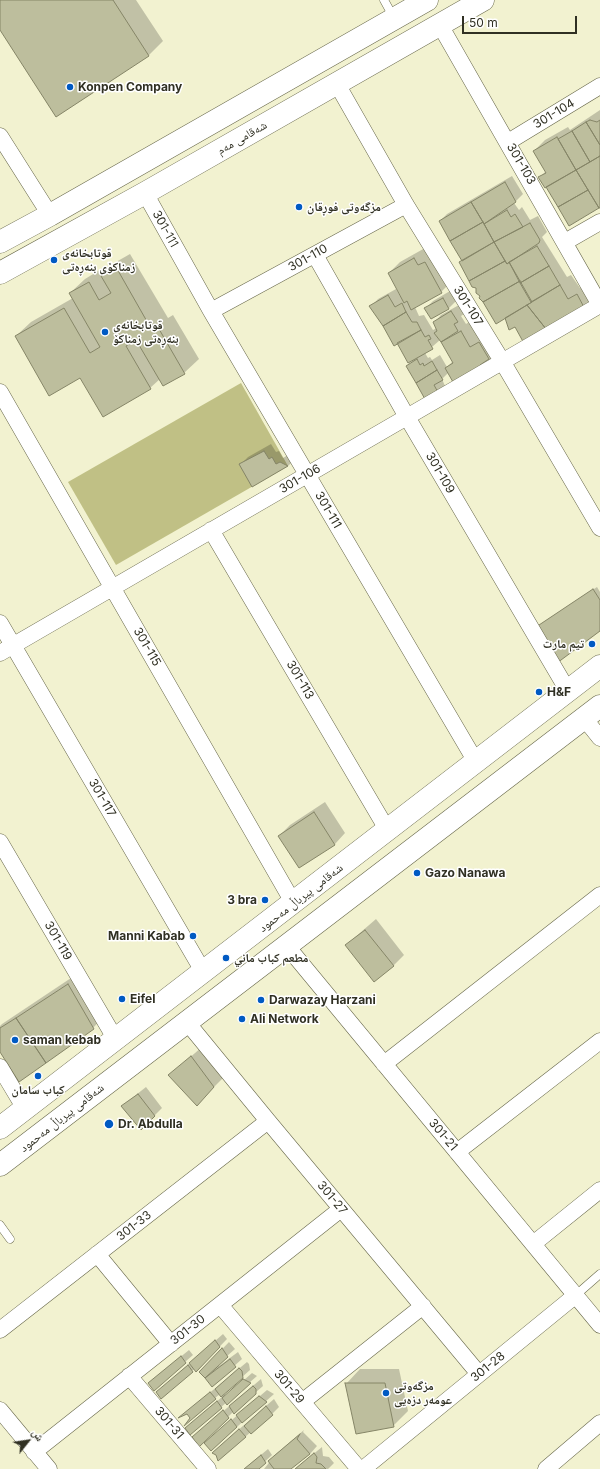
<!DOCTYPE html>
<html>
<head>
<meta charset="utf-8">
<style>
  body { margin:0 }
  #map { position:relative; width:600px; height:1469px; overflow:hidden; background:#f2f2d0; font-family:Inter,"Noto Naskh Arabic",sans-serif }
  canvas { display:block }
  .north { position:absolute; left:8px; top:1421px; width:40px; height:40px; -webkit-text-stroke:3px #fff; paint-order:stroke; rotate:60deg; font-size:11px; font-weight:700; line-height:16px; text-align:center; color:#303023 }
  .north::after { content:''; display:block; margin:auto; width:14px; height:18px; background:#303023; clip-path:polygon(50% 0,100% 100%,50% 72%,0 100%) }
  .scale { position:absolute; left:462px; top:16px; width:115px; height:18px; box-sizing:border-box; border:2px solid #303023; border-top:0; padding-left:5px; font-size:12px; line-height:14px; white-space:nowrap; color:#303023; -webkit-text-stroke:3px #fff; paint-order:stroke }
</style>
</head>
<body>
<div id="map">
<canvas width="600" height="1469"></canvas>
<div class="north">ش</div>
<div class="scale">50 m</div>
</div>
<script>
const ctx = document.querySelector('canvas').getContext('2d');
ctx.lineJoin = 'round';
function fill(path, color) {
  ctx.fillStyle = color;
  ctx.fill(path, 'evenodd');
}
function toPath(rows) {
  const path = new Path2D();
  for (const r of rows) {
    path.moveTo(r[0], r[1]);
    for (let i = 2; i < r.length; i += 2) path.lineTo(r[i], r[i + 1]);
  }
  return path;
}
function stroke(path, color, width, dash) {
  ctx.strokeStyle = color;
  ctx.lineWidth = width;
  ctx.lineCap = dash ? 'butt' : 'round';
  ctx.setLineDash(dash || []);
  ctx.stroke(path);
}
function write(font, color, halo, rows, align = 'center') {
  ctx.font = font + ' Inter,"Noto Naskh Arabic",sans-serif';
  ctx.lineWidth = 3;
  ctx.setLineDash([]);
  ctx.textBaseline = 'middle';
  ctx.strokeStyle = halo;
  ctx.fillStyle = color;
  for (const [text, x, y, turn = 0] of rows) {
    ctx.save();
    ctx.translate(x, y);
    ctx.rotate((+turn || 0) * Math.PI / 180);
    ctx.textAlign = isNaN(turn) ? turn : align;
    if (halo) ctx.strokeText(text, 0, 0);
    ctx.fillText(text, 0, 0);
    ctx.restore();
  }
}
fill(toPath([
  [241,383,288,466,116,565,68,482]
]), '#c0c085');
fill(toPath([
  [0,0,136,0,163,41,149,55,57,116,0,29],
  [600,110,600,206,569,225,547,186,540,177,546,171,534,151,545,140,568,127,570,130],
  [512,176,523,194,514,203,519,210,522,207,530,220,538,216,547,232,542,237,567,277,571,275,580,288,588,284,597,300,586,311,516,325,481,296,440,221,447,214],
  [425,248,452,281,441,292,415,307,419,316,424,315,433,330,437,328,434,323,441,315,459,305,464,314,461,316,466,324,472,320,493,358,453,380,449,372,442,379,445,386,438,393,407,366,413,360,397,342,394,344,371,307,378,299,396,289,400,296,401,295,389,273,400,262],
  [440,340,453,361,447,367,440,355,432,360,430,357,428,358,425,353],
  [130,254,168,318,173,315,199,359,184,373,160,379,150,388,80,377,16,336,31,322,73,298,70,293,85,279,103,268,106,272,116,262],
  [450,291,456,301,449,308,431,318,425,309,433,301],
  [271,444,276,452,279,451,283,458,288,455,295,459,288,466,252,486,241,464,248,457],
  [597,587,600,592,600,629,537,627],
  [325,802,345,833,335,844,300,867,279,836,290,825],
  [376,919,404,955,393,966,346,945],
  [83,970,107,1013,93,1028,0,1050,0,1026,2,1024],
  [203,1046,225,1076,197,1104,170,1075],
  [146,1087,162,1108,141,1129,122,1106],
  [223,1334,227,1339,196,1371,195,1369,157,1392],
  [229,1342,235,1349,218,1364,219,1366,238,1352,242,1359,212,1386,200,1372],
  [189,1350,193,1355,154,1389,157,1376],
  [247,1362,249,1364,250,1370,224,1393,226,1396,252,1373,257,1376,190,1434,186,1428,222,1397,220,1394,192,1417,188,1412,184,1414],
  [360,1369,399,1369,408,1411,393,1426,346,1384],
  [261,1379,263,1386,233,1412,199,1446,193,1437],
  [267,1390,274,1394,211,1450,213,1436],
  [274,1399,279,1407,272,1414,245,1437,217,1455,213,1452],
  [304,1430,303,1432,317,1446,310,1454,289,1469,264,1469,276,1454],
  [322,1447,323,1456,329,1457,334,1463,328,1469,295,1469],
  [268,1449,272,1455,257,1469,244,1469]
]), '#0003');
const building = toPath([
  [0,0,113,0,149,56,56,117,0,30,0,0],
  [590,120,597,122,600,120,600,145,586,122,590,120],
  [586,122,600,145,600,156,590,162,572,131,586,122],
  [572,131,590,162,576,170,558,139,572,131],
  [557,137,576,170,545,188,538,177,546,173,533,151,557,137],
  [600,156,600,208,599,208,576,170,600,156],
  [576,170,588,190,558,207,546,187,576,170],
  [505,182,516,202,484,224,471,202,505,182],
  [588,190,599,208,569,226,558,207,588,190],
  [471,202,483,222,450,241,439,221,471,202],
  [507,210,511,217,515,214,523,227,494,242,484,224,507,210],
  [483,222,494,242,462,261,450,241,483,222],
  [530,223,540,240,539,243,507,264,494,242,530,223],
  [494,242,505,261,469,281,459,262,494,242],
  [537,246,549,266,520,283,509,262,537,246],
  [414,258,418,265,425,262,442,293,411,310,407,301,404,303,388,273,414,258],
  [505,261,507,264,509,262,520,281,483,302,479,298,480,296,476,293,476,288,472,287,469,281,505,261],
  [549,266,560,285,531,302,520,283,549,266],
  [116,267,153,332,159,329,185,374,163,386,136,340,126,346,151,389,103,417,80,378,49,396,15,336,64,308,90,353,100,347,69,293,89,282,99,300,111,293,101,276,116,267],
  [520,281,532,302,496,324,483,302,520,281],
  [560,285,568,299,577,294,586,311,550,334,527,305,560,285],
  [388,295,395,307,402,303,406,312,383,326,369,306,388,295],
  [443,298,449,309,431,319,424,308,443,298],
  [527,305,550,334,526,347,515,327,509,330,505,318,527,305],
  [451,311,458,322,454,324,458,331,441,342,434,333,437,331,433,322,451,311],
  [406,312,412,322,417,322,421,330,394,346,383,326,406,312],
  [421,330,425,337,429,335,431,339,428,340,433,349,408,363,397,343,421,330],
  [461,331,470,347,479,342,489,359,480,365,483,370,453,382,445,368,453,363,441,342,461,331],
  [417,359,420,365,423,363,424,366,432,361,437,370,416,383,406,366,417,359],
  [437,370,443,380,434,385,439,394,426,401,416,383,437,370],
  [264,451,269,459,272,457,276,464,280,462,288,466,252,487,239,464,264,451],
  [593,589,600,600,600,631,557,663,536,627,593,589],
  [314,812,335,845,299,868,278,836,314,812],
  [365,930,394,966,374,982,345,945,365,930],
  [68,984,94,1029,46,1063,16,1018,68,984],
  [16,1018,46,1063,19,1082,0,1052,0,1028,16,1018],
  [191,1056,214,1087,197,1106,168,1075,191,1056],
  [138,1094,155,1116,141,1130,121,1106,138,1094],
  [215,1340,220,1347,196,1372,189,1363,215,1340],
  [222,1348,228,1357,205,1378,199,1372,222,1348],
  [181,1356,186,1363,154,1391,148,1383,181,1356],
  [230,1359,236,1367,212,1387,205,1378,230,1359],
  [188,1365,193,1372,161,1399,156,1392,188,1365],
  [239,1368,242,1371,243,1378,221,1397,215,1389,239,1368],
  [243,1379,251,1383,227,1405,222,1398,243,1379],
  [345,1383,385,1383,394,1427,356,1434,345,1383],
  [253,1386,256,1389,256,1394,234,1414,229,1406,253,1386],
  [210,1392,216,1399,184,1426,190,1418,187,1414,178,1418,210,1392],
  [259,1396,267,1402,242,1423,236,1415,259,1396],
  [217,1401,222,1408,190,1435,185,1428,217,1401],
  [266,1406,273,1415,251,1434,244,1426,266,1406],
  [223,1410,229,1418,199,1447,192,1437,223,1410],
  [231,1419,237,1427,211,1451,204,1443,231,1419],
  [239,1429,246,1437,218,1461,216,1455,212,1453,239,1429],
  [300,1434,297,1439,310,1454,291,1469,274,1469,268,1461,300,1434],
  [314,1453,317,1457,316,1463,321,1464,326,1469,295,1469,314,1453],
  [261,1455,266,1463,259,1469,244,1469,261,1455]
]);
fill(building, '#bdbe9d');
stroke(building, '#858567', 1);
const lane = toPath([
  [384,0,394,18],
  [0,1225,10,1239],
  [576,1295,600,1274]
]);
const street = toPath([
  [440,25,600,305],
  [337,84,406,205,502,361,600,528],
  [0,136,50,215],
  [508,142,600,86],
  [145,193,211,311,476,762],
  [565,242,600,222],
  [315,255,407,417,568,691],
  [211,311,406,205],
  [0,392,294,904],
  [211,530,388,831],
  [0,623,204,973],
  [0,653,600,305],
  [584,718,600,738],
  [0,842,116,1040],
  [286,945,600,1325],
  [186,1021,268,1121,479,1374],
  [384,1064,600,895],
  [0,1067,25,1109],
  [457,1152,600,1041],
  [533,1244,600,1190],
  [97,1254,171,1344],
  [220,1305,359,1469],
  [0,1330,268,1121],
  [129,1376,208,1469],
  [302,1402,423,1306],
  [0,1410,49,1469],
  [34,1452,341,1209],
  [363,1469,576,1295],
  [546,1469,600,1423]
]);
const secondary = toPath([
  [0,242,50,215,427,0],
  [0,273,145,193,483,0],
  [0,1128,600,666],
  [0,1165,600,706]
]);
stroke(lane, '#67674a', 9);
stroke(street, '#67674a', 17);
stroke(secondary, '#67674a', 23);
stroke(lane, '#fff', 8);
stroke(street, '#fff', 16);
stroke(secondary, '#fff', 22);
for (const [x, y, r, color] of [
  [70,87,4,"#005ac3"],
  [299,207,4,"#005ac3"],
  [54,260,4,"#005ac3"],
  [105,332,4,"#005ac3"],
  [592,644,4,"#005ac3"],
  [539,692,4,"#005ac3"],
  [417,873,4,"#005ac3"],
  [265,900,4,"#005ac3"],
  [193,936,4,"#005ac3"],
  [226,958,4,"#005ac3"],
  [122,999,4,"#005ac3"],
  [261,1000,4,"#005ac3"],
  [242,1019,4,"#005ac3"],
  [15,1040,4,"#005ac3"],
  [38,1076,4,"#005ac3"],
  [109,1124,5,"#005ac3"],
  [386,1393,4,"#005ac3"]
]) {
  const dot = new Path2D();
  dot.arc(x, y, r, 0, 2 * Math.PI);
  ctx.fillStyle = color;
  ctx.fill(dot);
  stroke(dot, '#fff', 1.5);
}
write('bold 12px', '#303023', '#fff', [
  ["Konpen Company",78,87],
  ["مزگەوتی فوڕقان",307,207],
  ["قوتابخانەی",62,253],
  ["زمناكۆی بنەڕەتی",62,267],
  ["قوتابخانەی",113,325],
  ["بنەڕەتی زمناکۆ",113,339],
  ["تیم مارت",584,644,"right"],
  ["H&F",547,692],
  ["Gazo Nanawa",425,873],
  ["3 bra",257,900,"right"],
  ["Manni Kabab",185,936,"right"],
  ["مطعم كباب ماني",234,958],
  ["Eifel",130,999],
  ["Darwazay Harzani",269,1000],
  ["Ali Network",250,1019],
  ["saman kebab",23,1040],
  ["کباب سامان",38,1090,"center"],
  ["Dr. Abdulla",118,1124],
  ["مزگەوتی",394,1386],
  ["عومەر دزەیی",394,1400]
], 'left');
write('12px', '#303023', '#fff', [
  ["301-104",554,114,-31],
  ["شەقامی مەم",242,138,-30],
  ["301-103",521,164,60],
  ["301-111",165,229,61],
  ["301-110",308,258,-29],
  ["301-107",468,306,58],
  ["301-109",440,473,60],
  ["301-106",300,479,-30],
  ["301-111",328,510,60],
  ["301-115",147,647,60],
  ["301-113",300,680,60],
  ["301-117",102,798,60],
  ["شەقامی پیرباڵ مەحمود",301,898,-38],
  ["301-119",58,941,60],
  ["شەقامی پیرباڵ مەحمود",62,1118,-38],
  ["301-21",443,1135,50],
  ["301-27",332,1198,50],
  ["301-33",134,1226,-38],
  ["301-30",188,1330,-38],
  ["301-28",488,1367,-39],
  ["301-29",289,1387,50],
  ["301-31",169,1423,50]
]);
</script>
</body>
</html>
